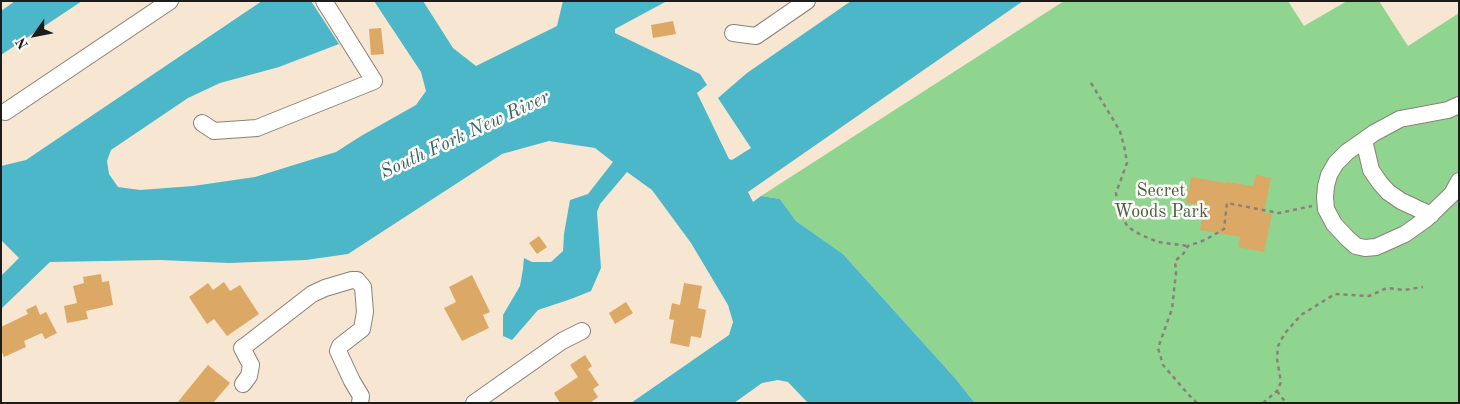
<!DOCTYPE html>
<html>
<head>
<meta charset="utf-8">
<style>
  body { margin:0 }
  #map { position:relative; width:1460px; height:404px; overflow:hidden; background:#f7e6d2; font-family:"Old Standard TT",serif }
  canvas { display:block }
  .frame { position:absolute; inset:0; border:2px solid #1c1c1c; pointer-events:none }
  .north { position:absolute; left:10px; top:10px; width:50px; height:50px; -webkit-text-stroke:4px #fdfcf7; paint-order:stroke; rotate:237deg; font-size:14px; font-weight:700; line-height:20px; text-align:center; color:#1c1c1c }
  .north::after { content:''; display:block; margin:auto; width:18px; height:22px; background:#1c1c1c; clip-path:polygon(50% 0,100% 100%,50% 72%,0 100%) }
</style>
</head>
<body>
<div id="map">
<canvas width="1460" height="404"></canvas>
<div class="frame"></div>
<div class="north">N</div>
</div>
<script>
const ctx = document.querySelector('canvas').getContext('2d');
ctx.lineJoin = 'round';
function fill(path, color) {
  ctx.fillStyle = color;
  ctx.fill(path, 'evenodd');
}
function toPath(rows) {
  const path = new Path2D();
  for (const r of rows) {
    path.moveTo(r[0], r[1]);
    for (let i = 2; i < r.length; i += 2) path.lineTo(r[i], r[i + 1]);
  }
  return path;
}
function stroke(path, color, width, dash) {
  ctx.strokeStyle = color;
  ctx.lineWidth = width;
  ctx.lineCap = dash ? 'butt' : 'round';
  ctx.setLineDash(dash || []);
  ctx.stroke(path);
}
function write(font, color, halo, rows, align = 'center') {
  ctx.font = font + ' "Old Standard TT",serif';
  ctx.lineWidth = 5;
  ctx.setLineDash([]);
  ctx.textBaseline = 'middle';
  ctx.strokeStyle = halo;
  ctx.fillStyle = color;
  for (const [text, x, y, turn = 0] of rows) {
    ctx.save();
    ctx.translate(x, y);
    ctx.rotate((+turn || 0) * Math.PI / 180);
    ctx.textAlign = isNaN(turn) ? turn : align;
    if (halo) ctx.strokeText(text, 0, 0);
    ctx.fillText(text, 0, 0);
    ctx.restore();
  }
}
fill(toPath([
  [1064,1,1288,1,1304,26,1347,1,1379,1,1408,46,1459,13,1459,403,975,403,955,378,843,254,796,221,780,199,761,196]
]), '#90d58f');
fill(toPath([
  [15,1,82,1,1,55,1,11],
  [262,1,311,1,339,44,279,67,220,83,188,98,111,150,107,161,109,174,118,187,140,190,193,186,255,177,336,152,361,136,416,105,426,91,421,72,374,1,423,1,453,48,476,66,557,26,563,1,667,1,615,29,615,33,700,74,707,85,697,93,729,159,732,160,751,148,718,98,747,73,851,1,1023,1,748,192,753,202,761,196,780,199,796,221,843,254,955,378,975,403,808,403,788,382,778,380,762,383,734,403,631,403,729,335,733,322,728,305,691,243,652,190,627,172,600,204,597,212,601,268,591,291,571,299,538,310,512,340,503,336,503,315,520,286,523,269,524,258,532,262,551,262,563,251,564,234,570,200,588,194,613,162,595,148,549,141,502,154,348,254,306,260,229,263,160,260,50,262,1,309,1,276,19,258,1,240,1,166,26,160]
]), '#4cb7c9');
fill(toPath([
  [673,21,676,34,653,38,651,25],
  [381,28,384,54,371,55,369,29],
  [1256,175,1271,178,1264,213,1272,214,1264,252,1238,247,1240,237,1200,230,1204,206,1186,203,1191,177,1226,183,1227,182,1253,186],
  [539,236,547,247,537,254,529,243],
  [101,274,102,282,109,281,113,305,86,311,88,319,67,323,64,306,77,303,73,286,84,283,83,277],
  [472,275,490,312,483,315,489,328,462,341,444,308,456,302,449,287],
  [224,282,230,291,240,285,259,314,227,336,214,319,207,324,189,297,208,283,213,290],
  [684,283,702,286,698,308,706,310,701,338,691,336,689,347,670,343,674,320,669,319,672,303,680,305],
  [626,302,633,313,615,324,609,313],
  [36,305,40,315,46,312,57,333,45,339,42,333,24,341,26,347,4,357,1,350,1,327,28,314,26,310],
  [585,355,592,366,588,369,599,385,593,389,598,397,590,403,560,403,554,393,578,377,570,365],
  [208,365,230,383,213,403,177,403]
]), '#dca865');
const minor = toPath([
  [733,33,756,36,807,1],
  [1459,105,1448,110,1400,119,1374,133,1347,152,1336,163,1329,175,1326,186,1325,197,1326,209,1334,224,1347,238,1356,246,1365,248,1376,247,1405,234,1426,219,1452,194,1459,181],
  [5,112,170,1],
  [202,123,214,131,257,128,374,81,324,1],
  [1364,140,1371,170,1380,183,1388,192,1401,201,1431,215],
  [243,384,249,376,251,365,242,348,245,346,312,294,325,288,352,280,357,280,363,287,365,312,362,329,340,346,338,351,352,381,361,396,360,403],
  [474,403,562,341,582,331]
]);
stroke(minor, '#8a8177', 18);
stroke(toPath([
  [1091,83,1120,131,1125,150,1127,163,1116,193,1118,210,1128,227,1141,235,1158,242,1188,246],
  [1277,391,1286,403],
  [1197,403,1188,394,1163,365,1158,348,1172,309,1176,273,1175,261,1184,253,1188,246,1205,240,1224,229,1227,203,1279,213,1312,206],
  [1263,403,1277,391,1281,382,1277,359,1278,346,1285,333,1301,315,1335,294,1369,296,1387,288,1404,290,1423,287]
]), '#8a8177', 2.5, [4, 4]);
stroke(minor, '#fff', 16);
write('18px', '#455d44', '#fdfcf7', [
  ["Secret",1161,191],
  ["Woods Park",1161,212]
]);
write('italic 19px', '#32626a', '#fdfcf7', [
  ["South Fork New River",465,135,-25]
]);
</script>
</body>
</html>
